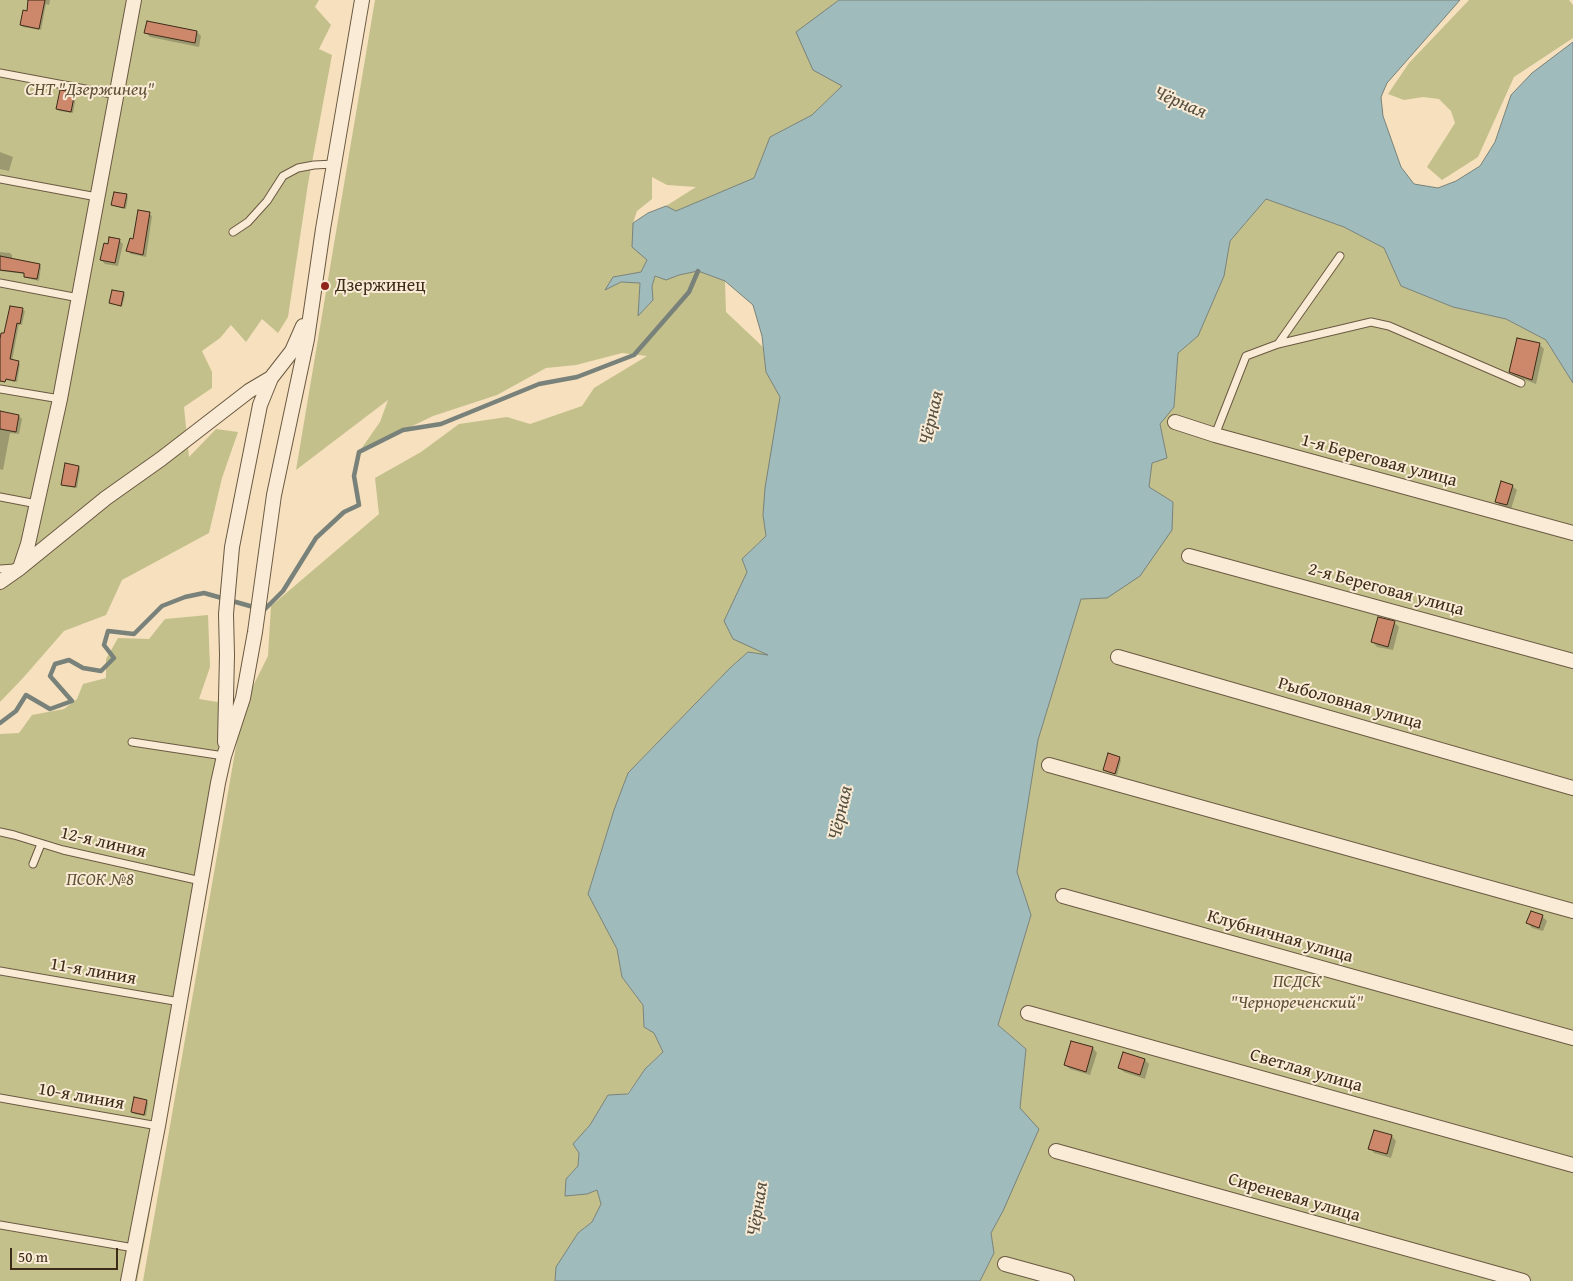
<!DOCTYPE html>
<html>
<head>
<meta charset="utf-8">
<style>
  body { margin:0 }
  #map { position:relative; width:1573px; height:1281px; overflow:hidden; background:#f6e0be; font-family:"Gentium Book Plus",serif }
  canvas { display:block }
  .scale { position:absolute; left:10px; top:1248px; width:108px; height:22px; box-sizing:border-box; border:2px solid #3d2c18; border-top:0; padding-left:6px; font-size:15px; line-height:18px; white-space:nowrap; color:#3d2c18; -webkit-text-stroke:4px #f9ebd5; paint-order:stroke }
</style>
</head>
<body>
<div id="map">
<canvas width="1573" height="1281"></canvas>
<div class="scale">50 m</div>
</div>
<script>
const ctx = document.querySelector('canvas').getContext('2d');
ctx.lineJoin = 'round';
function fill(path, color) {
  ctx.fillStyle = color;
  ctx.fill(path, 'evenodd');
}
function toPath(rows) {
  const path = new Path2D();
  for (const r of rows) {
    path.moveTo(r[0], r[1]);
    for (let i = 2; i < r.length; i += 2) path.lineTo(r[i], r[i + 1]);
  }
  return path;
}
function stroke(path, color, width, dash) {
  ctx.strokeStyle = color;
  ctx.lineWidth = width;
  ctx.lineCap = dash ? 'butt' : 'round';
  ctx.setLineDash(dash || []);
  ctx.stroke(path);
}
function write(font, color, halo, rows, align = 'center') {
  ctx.font = font + ' "Gentium Book Plus",serif';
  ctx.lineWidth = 4;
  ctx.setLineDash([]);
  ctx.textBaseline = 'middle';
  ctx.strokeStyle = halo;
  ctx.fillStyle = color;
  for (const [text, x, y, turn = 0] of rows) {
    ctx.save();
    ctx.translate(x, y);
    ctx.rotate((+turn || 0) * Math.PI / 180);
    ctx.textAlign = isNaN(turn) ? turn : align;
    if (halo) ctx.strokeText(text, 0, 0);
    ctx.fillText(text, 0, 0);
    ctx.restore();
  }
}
fill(toPath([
  [0,0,319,0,315,7,331,25,319,49,332,55,308,184,288,317,278,333,262,319,246,342,231,325,220,338,202,351,212,372,212,388,184,407,189,457,216,429,238,432,222,478,209,533,122,580,106,615,64,631,23,678,0,702],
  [375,0,839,0,797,32,843,85,812,115,770,137,754,178,676,211,666,206,696,187,667,185,652,177,652,199,637,211,633,223,647,260,641,272,613,277,606,289,621,282,640,283,639,315,653,300,652,286,655,276,666,280,679,275,698,271,725,281,726,312,763,347,766,372,780,397,763,515,766,536,742,559,747,572,724,621,770,656,748,652,730,668,628,773,614,810,588,893,617,949,622,977,643,1005,644,1027,654,1033,663,1052,645,1069,627,1094,608,1095,590,1125,574,1144,579,1153,578,1166,566,1179,565,1196,587,1194,597,1190,601,1204,592,1222,578,1233,556,1267,555,1281,143,1281,243,706,268,656,271,606,379,514,375,478,421,452,459,424,507,417,530,424,582,406,594,388,647,356,622,353,576,365,546,368,497,395,433,416,359,452,380,422,388,400,296,470],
  [1469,0,1569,0,1573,5,1573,38,1514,77,1478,157,1442,180,1427,167,1455,123,1451,111,1439,99,1423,97,1404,100,1388,94,1409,63],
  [1266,199,1344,227,1384,248,1401,286,1453,307,1506,319,1546,340,1573,383,1573,1281,980,1281,994,1253,991,1233,1003,1211,1020,1108,1026,1049,998,1025,1031,915,1017,872,1038,740,1081,599,1107,598,1173,502,1149,487,1152,463,1167,458,1160,424,1174,407,1178,353,1198,336,1224,276,1230,241],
  [208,615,210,667,199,699,230,704,193,926,149,1217,137,1281,0,1281,0,734,19,733,32,715,64,709,77,699,83,684,106,678,106,659,118,638,149,639,165,619]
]), '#c3c08c');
const water = toPath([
  [839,0,1460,0,1387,83,1381,97,1383,116,1401,167,1414,184,1438,188,1456,181,1480,166,1495,142,1511,95,1532,73,1573,42,1573,383,1546,340,1506,319,1453,307,1401,286,1384,248,1344,227,1266,199,1230,241,1224,276,1198,336,1178,353,1174,407,1160,424,1167,458,1152,463,1149,487,1173,502,1172,530,1140,576,1107,598,1081,599,1038,740,1017,872,1031,915,998,1025,1026,1049,1020,1108,1039,1129,1003,1211,991,1233,994,1253,980,1281,555,1281,556,1267,578,1233,592,1222,601,1204,597,1190,587,1194,565,1196,566,1179,578,1166,579,1153,573,1144,590,1125,608,1095,628,1094,645,1069,663,1052,654,1033,644,1027,643,1005,622,977,617,949,588,894,614,810,628,773,730,668,748,652,768,655,733,639,724,621,747,572,742,559,766,536,763,515,765,488,780,397,766,372,762,336,753,305,725,281,698,271,679,275,666,280,655,276,652,286,653,300,638,316,640,283,621,282,605,290,613,277,641,272,647,260,632,247,633,223,648,213,666,206,676,211,754,178,770,137,812,115,842,86,813,70,796,32,839,0]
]);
fill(water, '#a0bbbb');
stroke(water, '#78827a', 1);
fill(toPath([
  [30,0,50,0,49,5,46,4,41,30,23,27,21,25,28,12],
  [197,32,201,36,199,47,150,37,146,33],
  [74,94,76,96,73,113,59,111,57,109],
  [0,152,13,157,9,171,0,169],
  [126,195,128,197,126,209,114,206,113,204],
  [149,214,152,216,146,257,131,254,128,251],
  [119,240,123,244,118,266,105,264,101,260,109,245],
  [0,252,10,253,12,255,12,260,40,265,41,267,39,281,27,278,25,274,0,271],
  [123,293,125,295,122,307,110,303],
  [23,310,25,311,22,325,19,324,12,361,20,364,17,382,0,379,0,346],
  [1518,339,1540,345,1544,349,1536,384,1515,376,1510,372],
  [0,412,19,416,22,419,19,434,10,433,3,470,0,469],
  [79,467,80,469,77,488,64,486,63,484],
  [1512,486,1517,490,1511,509,1501,506,1496,501],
  [1394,622,1399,627,1393,650,1377,647,1373,642],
  [1120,758,1121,760,1117,775,1104,770],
  [1542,916,1547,921,1543,931,1532,928,1528,923],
  [1072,1042,1093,1048,1097,1053,1090,1075,1070,1069,1065,1065],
  [1145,1060,1149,1064,1145,1079,1124,1072,1119,1068],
  [146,1101,148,1103,146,1116,134,1114,132,1112],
  [1392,1136,1396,1141,1391,1158,1374,1153,1370,1148]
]), '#0003');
stroke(toPath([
  [0,723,16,711,26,695,50,709,72,701,50,676,55,664,69,660,83,668,101,671,114,658,104,645,108,631,134,634,162,606,185,597,204,593,264,610,283,591,316,538,344,512,359,505,354,476,359,452,403,430,441,424,539,384,577,377,634,355,689,292,698,271]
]), '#78827a', 4.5);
const building = toPath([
  [28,0,45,0,39,29,20,25,23,10,27,11,28,0],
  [147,21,197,31,195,43,144,33,147,21],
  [60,90,75,92,71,112,56,109,60,90],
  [114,192,127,194,124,208,111,205,114,192],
  [138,210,150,212,143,255,126,251,130,238,133,239,138,210],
  [109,237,120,239,115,263,100,260,104,243,108,244,109,237],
  [0,256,40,264,37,279,24,277,24,273,0,270,0,256],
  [112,290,124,292,121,306,109,303,112,290],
  [10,306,23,308,20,324,17,323,10,359,19,361,15,381,6,379,5,382,0,381,0,339,1,333,4,333,10,306],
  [1517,338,1540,343,1532,380,1509,372,1517,338],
  [0,411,19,415,16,432,0,429,0,411],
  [65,463,79,466,75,487,61,485,65,463],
  [1501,481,1513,485,1507,505,1495,502,1501,481],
  [1378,617,1395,621,1388,647,1371,642,1378,617],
  [1108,753,1120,757,1115,774,1103,770,1108,753],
  [1531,911,1543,915,1539,928,1526,923,1531,911],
  [1071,1041,1093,1047,1086,1072,1064,1065,1071,1041],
  [1123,1052,1145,1059,1140,1075,1118,1068,1123,1052],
  [134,1097,147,1100,144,1115,131,1112,134,1097],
  [1374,1130,1392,1135,1387,1154,1368,1149,1374,1130]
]);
fill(building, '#cd876b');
stroke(building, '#3d2c18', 1);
const service = toPath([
  [0,73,117,95],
  [0,179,97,197],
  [233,232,248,222,267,201,283,176,298,168,314,165,334,164],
  [0,283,79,298],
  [1278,344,1340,256],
  [0,389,60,399],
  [1215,435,1246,356,1278,344,1371,322,1389,326,1521,383],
  [0,497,37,504],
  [0,569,15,568],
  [132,742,224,756],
  [0,832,14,835,63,850,201,881],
  [33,864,41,844],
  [0,971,180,1002],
  [0,1098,158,1126],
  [0,1225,134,1248]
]);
const minor = toPath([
  [1175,422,1215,435,1573,533],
  [1189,556,1573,661],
  [21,567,106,498,161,459,249,391,271,378],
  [0,582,20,568,28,544,60,399,134,0],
  [1118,657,1573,788],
  [225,742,227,655,226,614,232,547,260,405,271,378,292,351,303,326],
  [1049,765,1573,911],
  [1063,896,1573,1038],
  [1028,1013,1573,1165],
  [1056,1151,1523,1281],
  [1005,1264,1067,1281],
  [128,1281,158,1126,218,783,224,756,243,698,255,632,274,495,307,339,323,229,362,0]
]);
stroke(service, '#6b5942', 9);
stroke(minor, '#6b5942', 16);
stroke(service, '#f9ebd5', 7);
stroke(minor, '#f9ebd5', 14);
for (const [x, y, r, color] of [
  [325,286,5,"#8f2418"]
]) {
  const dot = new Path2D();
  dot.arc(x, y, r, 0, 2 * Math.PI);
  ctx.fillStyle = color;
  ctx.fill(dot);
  stroke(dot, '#f9ebd5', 2);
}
write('italic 18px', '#5e5135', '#f9ebd5', [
  ["СНТ \"Дзержинец\"",90,90],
  ["ПСОК №8",100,880],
  ["ПСДСК",1297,982],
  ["\"Чернореченский\"",1297,1003]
]);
write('18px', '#3d2c18', '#f9ebd5', [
  ["Дзержинец",335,286]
], 'left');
write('18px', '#3d2c18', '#f9ebd5', [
  ["1-я Береговая улица",1379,461,15],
  ["2-я Береговая улица",1386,590,15],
  ["Рыболовная улица",1350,704,16],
  ["12-я линия",103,843,13],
  ["Клубничная улица",1280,937,16],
  ["11-я линия",93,972,10],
  ["Светлая улица",1306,1071,16],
  ["10-я линия",81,1097,10],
  ["Сиреневая улица",1294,1198,16]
]);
write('italic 19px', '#565041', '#f9ebd5', [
  ["Чёрная",1180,103,23],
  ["Чёрная",932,418,-77],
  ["Чёрная",841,813,-77],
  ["Чёрная",758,1209,-81]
]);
</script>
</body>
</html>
